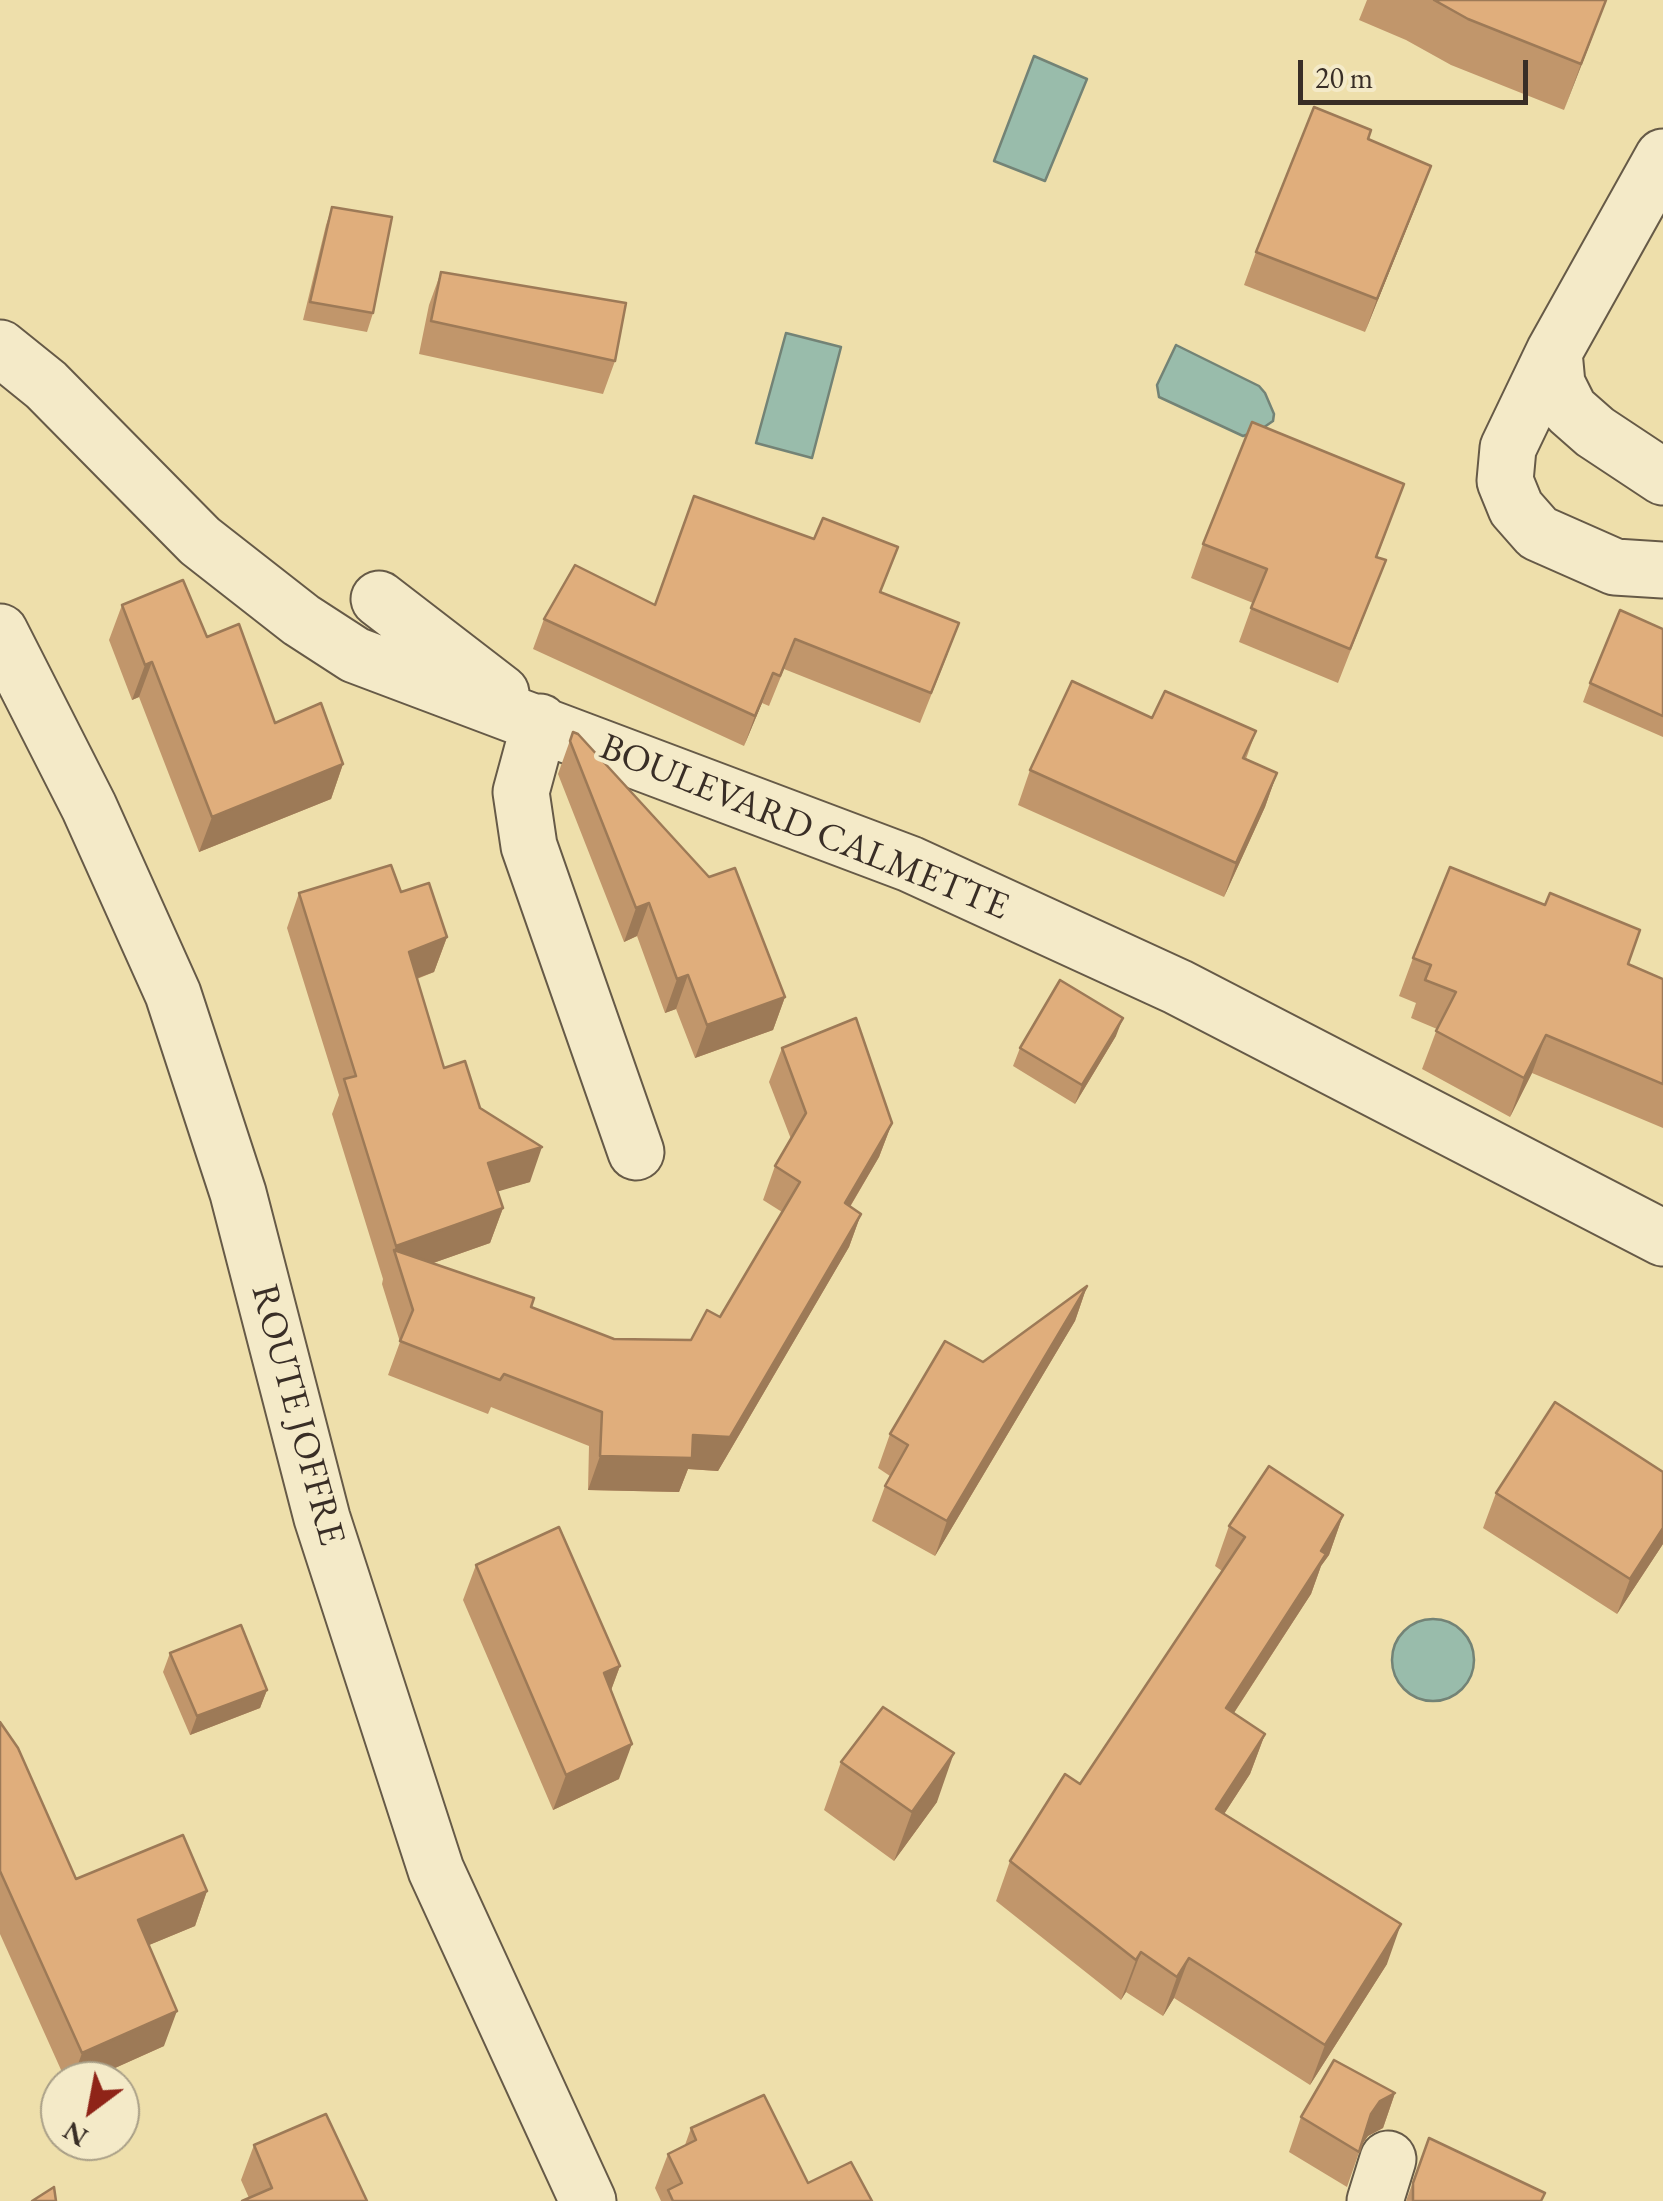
<!DOCTYPE html>
<html>
<head>
<meta charset="utf-8">
<style>
  body { margin:0 }
  #map { position:relative; width:1663px; height:2201px; overflow:hidden; background:#eedfab; font-family:"EB Garamond",serif }
  canvas { display:block }
  .north { position:absolute; left:40px; top:2061px; width:100px; height:100px; box-sizing:border-box; background:#f4eac8; border:2px solid #a99f87; border-radius:50%; rotate:212deg; font-size:28px; font-weight:700; line-height:40px; text-align:center; color:#392e26 }
  .north::after { content:''; display:block; margin:auto; width:35px; height:45px; background:#8f2418; clip-path:polygon(50% 0,100% 100%,50% 72%,0 100%) }
  .scale { position:absolute; left:1298px; top:60px; width:230px; height:45px; box-sizing:border-box; border:5px solid #392e26; border-top:0; padding-left:12px; font-size:30px; line-height:35px; white-space:nowrap; color:#392e26; -webkit-text-stroke:8px #f4eac8; paint-order:stroke }
</style>
</head>
<body>
<div id="map">
<canvas width="1663" height="2201"></canvas>
<div class="north">N</div>
<div class="scale">20 m</div>
</div>
<script>
const ctx = document.querySelector('canvas').getContext('2d');
ctx.lineJoin = 'round';
function fill(path, color) {
  ctx.fillStyle = color;
  ctx.fill(path, 'evenodd');
}
function toPath(rows) {
  const path = new Path2D();
  for (const r of rows) {
    if (r.length === 3) {
      path.moveTo(r[0] + r[2], r[1]);
      path.arc(r[0], r[1], r[2], 0, 2 * Math.PI);
      continue;
    }
    path.moveTo(r[0], r[1]);
    for (let i = 2; i < r.length; i += 2) path.lineTo(r[i], r[i + 1]);
  }
  return path;
}
function stroke(path, color, width, dash) {
  ctx.strokeStyle = color;
  ctx.lineWidth = width;
  ctx.lineCap = dash ? 'butt' : 'round';
  ctx.setLineDash(dash || []);
  ctx.stroke(path);
}
function write(font, color, halo, rows, align = 'center') {
  ctx.font = font + ' "EB Garamond",serif';
  ctx.lineWidth = 9;
  ctx.setLineDash([]);
  ctx.textBaseline = 'middle';
  ctx.strokeStyle = halo;
  ctx.fillStyle = color;
  for (const [text, x, y, turn = 0] of rows) {
    ctx.save();
    ctx.translate(x, y);
    ctx.rotate((+turn || 0) * Math.PI / 180);
    ctx.textAlign = isNaN(turn) ? turn : align;
    if (halo) ctx.strokeText(text, 0, 0);
    ctx.fillText(text, 0, 0);
    ctx.restore();
  }
}
const water = toPath([
  [1034,56,1087,79,1045,181,994,161,1034,56],
  [786,333,841,347,812,458,756,443,786,333],
  [1176,345,1259,386,1265,393,1274,414,1273,421,1260,430,1243,436,1159,397,1157,385,1176,345],
  [1433,1660,41]
]);
fill(water, '#99bcab');
stroke(water, '#738376', 2.5);
const street = toPath([
  [1663,157,1554,352,1508,448,1505,481,1516,508,1538,533,1615,567,1663,570],
  [0,348,46,385,200,541,301,620,355,655,910,864,1178,987,1663,1238],
  [1554,352,1557,384,1570,410,1595,432,1663,477],
  [379,599,501,693],
  [0,632,89,807,173,994,238,1193,322,1518,436,1870,588,2201],
  [540,722,521,792,529,846,636,1152],
  [1375,2201,1388,2159]
]);
stroke(street, '#665a47', 59);
stroke(street, '#f4eac8', 55);
fill(toPath([
  [1367,0,1606,0,1564,110,1451,65,1406,40,1359,20],
  [1368,139,1419,198,1365,332,1244,285,1256,252],
  [332,207,373,313,367,332,303,320,326,225],
  [441,272,615,361,603,394,419,354,429,305],
  [1404,484,1377,557,1386,560,1338,683,1239,642,1253,603,1191,578,1203,544],
  [881,592,948,653,920,723,784,669,769,706,762,703,744,746,533,649,544,619,655,604],
  [122,605,207,637,275,723,343,764,331,799,199,852,139,697,132,700,109,640],
  [1663,629,1663,737,1583,702,1590,683],
  [1152,718,1256,731,1246,759,1277,773,1265,807,1224,897,1018,805,1030,770],
  [573,732,785,997,773,1030,695,1058,676,1009,665,1013,637,936,624,942,558,774],
  [401,892,447,937,434,972,417,979,444,1068,480,1108,530,1182,497,1191,503,1208,490,1243,433,1263,531,1307,614,1339,691,1340,720,1317,782,1212,763,1200,775,1166,791,1139,769,1082,782,1048,892,1123,879,1157,850,1207,861,1214,849,1247,718,1471,688,1469,679,1492,588,1490,589,1446,491,1407,488,1414,388,1375,400,1342,382,1284,383,1279,332,1114,339,1095,287,928,299,893],
  [1413,958,1628,964,1663,979,1663,1128,1532,1073,1510,1117,1422,1069,1437,1029,1411,1018,1416,1003,1399,996],
  [1116,1036,1075,1104,1013,1066,1020,1048],
  [1087,1286,1075,1321,935,1556,872,1521,885,1486,890,1476,878,1468,890,1434,983,1362],
  [1496,1493,1663,1544,1617,1614,1483,1528],
  [1343,1515,1329,1555,1321,1566,1311,1594,1234,1713,1265,1734,1250,1774,1224,1814,1387,1964,1310,2085,1174,1998,1163,2016,1126,1992,1121,2000,996,1901,1010,1861,1080,1784,1222,1571,1215,1566,1229,1526],
  [476,1565,620,1666,611,1690,619,1779,553,1810,463,1600],
  [170,1653,267,1690,260,1708,190,1735,163,1672],
  [0,1722,76,1879,207,1891,195,1926,149,1945,164,2046,86,2081,66,2081,0,1934],
  [841,1762,937,1802,894,1861,824,1810],
  [1395,2093,1383,2128,1368,2136,1362,2144,1347,2187,1289,2152,1301,2117],
  [691,2128,808,2183,872,2201,661,2201,655,2188,668,2154,685,2145],
  [1429,2138,1542,2201,1406,2201],
  [254,2145,367,2201,249,2198,241,2180]
]), '#c1966b');
fill(toPath([
  [1606,0,1589,46,1564,110,1581,64],
  [1431,166,1419,198,1365,332,1377,299],
  [152,662,139,697,132,700,145,665],
  [773,673,762,703,744,746,755,716],
  [343,764,331,799,199,852,212,817],
  [1277,773,1265,807,1224,897,1236,863],
  [649,903,637,936,624,942,636,908],
  [447,937,434,972,396,986,409,952],
  [688,975,676,1009,665,1013,677,979],
  [785,997,773,1030,695,1058,707,1025],
  [1123,1018,1116,1036,1075,1104,1082,1085],
  [1546,1035,1532,1073,1510,1117,1524,1078],
  [892,1123,879,1157,832,1237,845,1203],
  [542,1147,530,1182,476,1198,488,1163],
  [503,1208,490,1243,402,1274,394,1251,396,1246],
  [861,1214,849,1247,718,1471,688,1469,679,1492,588,1490,600,1456,693,1435],
  [1087,1286,1075,1321,935,1556,947,1521],
  [1343,1515,1329,1555,1321,1566,1311,1594,1211,1748,1226,1708],
  [1663,1528,1663,1544,1617,1614,1630,1579],
  [620,1666,607,1701,604,1673],
  [267,1690,260,1708,190,1735,197,1716],
  [1265,1734,1250,1774,1202,1848,1216,1809],
  [632,1744,619,1779,553,1810,566,1775],
  [954,1753,937,1802,894,1861,912,1812],
  [207,1891,195,1926,125,1955,138,1920],
  [1401,1924,1387,1964,1310,2085,1325,2045],
  [1141,1952,1126,1992,1121,2000,1136,1960],
  [1189,1958,1174,1998,1163,2016,1177,1977],
  [177,2011,164,2046,86,2081,72,2081,82,2053],
  [1395,2093,1383,2128,1368,2136,1359,2149,1371,2114,1380,2101]
]), '#9d7a57');
const building = toPath([
  [1434,0,1606,0,1581,64,1468,19,1434,0],
  [1314,107,1371,130,1368,139,1431,166,1377,299,1256,252,1314,107],
  [332,207,392,217,373,313,310,302,332,207],
  [441,272,626,303,615,361,431,321,441,272],
  [1252,422,1404,484,1376,557,1386,560,1350,649,1251,608,1267,569,1203,544,1252,422],
  [694,496,814,539,823,518,898,547,880,592,959,623,931,693,795,639,780,676,773,673,755,716,544,619,575,565,655,605,694,496],
  [183,580,207,637,239,624,275,723,321,703,343,764,212,817,152,662,145,665,122,605,183,580],
  [1620,610,1663,629,1663,716,1590,683,1620,610],
  [1072,681,1152,718,1165,691,1256,731,1243,758,1277,773,1236,863,1030,770,1072,681],
  [573,732,578,734,709,877,735,868,785,997,707,1025,688,975,677,979,649,903,636,908,570,741,573,732],
  [391,865,401,892,429,883,447,937,409,952,444,1068,465,1061,480,1108,542,1147,488,1163,503,1208,396,1246,344,1079,356,1076,299,893,391,865],
  [1450,867,1545,905,1550,893,1640,930,1628,964,1663,979,1663,1084,1546,1035,1524,1078,1436,1031,1456,992,1425,980,1431,965,1413,958,1450,867],
  [1060,980,1123,1018,1082,1085,1020,1048,1060,980],
  [856,1018,892,1123,845,1203,861,1214,730,1437,693,1435,692,1458,600,1456,602,1412,504,1374,500,1380,400,1341,413,1310,394,1250,534,1298,531,1307,614,1339,691,1340,707,1310,720,1317,800,1182,775,1166,806,1113,782,1048,856,1018],
  [1087,1286,947,1521,885,1486,908,1445,890,1434,945,1341,983,1362,1087,1286],
  [1555,1402,1663,1472,1663,1528,1630,1579,1496,1493,1555,1402],
  [1269,1466,1343,1515,1321,1551,1326,1554,1226,1708,1265,1734,1216,1809,1401,1924,1325,2045,1189,1958,1177,1977,1141,1952,1136,1960,1010,1861,1065,1774,1080,1784,1245,1537,1229,1526,1269,1466],
  [559,1527,620,1666,604,1673,632,1744,566,1775,476,1565,559,1527],
  [241,1625,267,1690,197,1716,170,1653,241,1625],
  [883,1707,954,1753,912,1812,841,1762,883,1707],
  [0,1722,18,1748,76,1879,183,1835,207,1891,138,1920,177,2011,82,2053,0,1871,0,1722],
  [1334,2060,1395,2093,1380,2101,1371,2114,1359,2152,1301,2117,1334,2060],
  [764,2095,808,2183,851,2162,872,2201,673,2201,668,2190,682,2183,668,2154,696,2140,691,2128,764,2095],
  [326,2114,367,2201,242,2201,272,2188,254,2145,326,2114],
  [1429,2138,1545,2193,1541,2201,1413,2201,1413,2183,1429,2138],
  [54,2187,56,2201,32,2201,54,2187]
]);
fill(building, '#e0ae7c');
stroke(building, '#9d7a57', 2.5);
write('38px', '#392e26', '#f4eac8', [
  ["BOULEVARD CALMETTE",804,828,22],
  ["ROUTE JOFFRE",297,1415,75]
]);
</script>
</body>
</html>
